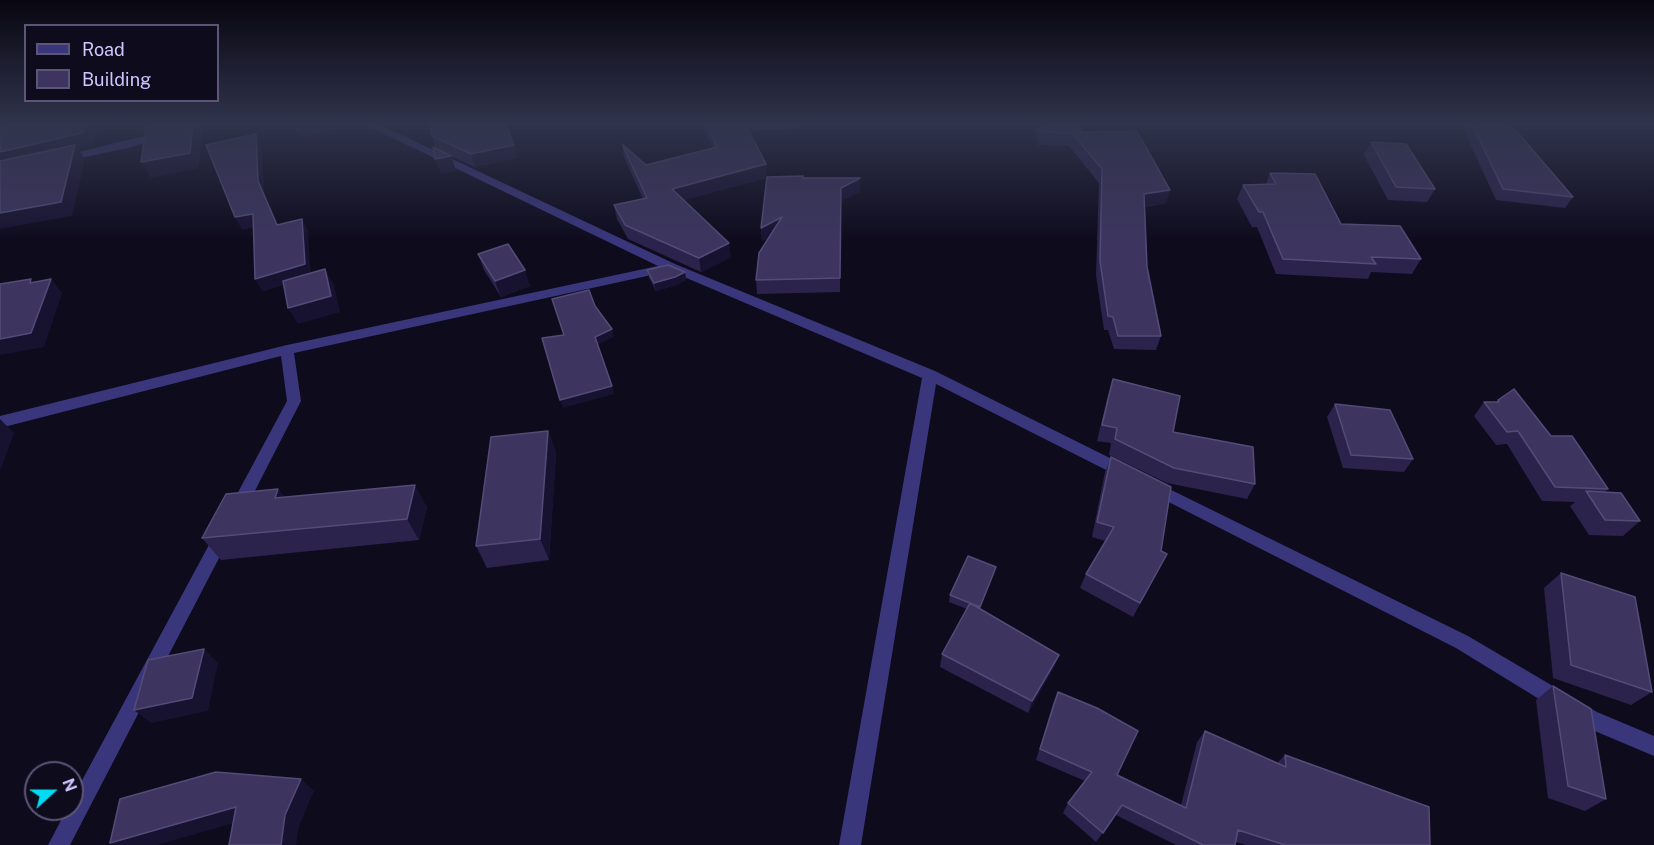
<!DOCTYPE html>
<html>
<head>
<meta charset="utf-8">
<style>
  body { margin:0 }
  #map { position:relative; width:1654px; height:845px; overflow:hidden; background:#0e0b1d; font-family:"Public Sans",sans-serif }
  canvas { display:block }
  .legend { position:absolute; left:24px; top:24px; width:195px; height:78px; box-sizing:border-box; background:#0e0b1d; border:2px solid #5b5677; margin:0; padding:8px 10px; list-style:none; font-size:18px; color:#cec7ff }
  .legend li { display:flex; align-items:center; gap:12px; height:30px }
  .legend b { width:30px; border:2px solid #5b5677 }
  .north { position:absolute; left:24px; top:761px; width:60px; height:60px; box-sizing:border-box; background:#0e0b1d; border:2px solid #5b5677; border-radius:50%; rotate:69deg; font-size:16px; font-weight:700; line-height:24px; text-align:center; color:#cec7ff }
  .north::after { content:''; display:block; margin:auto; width:21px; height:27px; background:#00daf2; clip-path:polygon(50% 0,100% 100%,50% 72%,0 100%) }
</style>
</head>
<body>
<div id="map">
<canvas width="1654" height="845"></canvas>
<ul class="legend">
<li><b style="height:8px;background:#39367c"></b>Road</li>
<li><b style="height:16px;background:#3d355f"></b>Building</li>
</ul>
<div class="north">N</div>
</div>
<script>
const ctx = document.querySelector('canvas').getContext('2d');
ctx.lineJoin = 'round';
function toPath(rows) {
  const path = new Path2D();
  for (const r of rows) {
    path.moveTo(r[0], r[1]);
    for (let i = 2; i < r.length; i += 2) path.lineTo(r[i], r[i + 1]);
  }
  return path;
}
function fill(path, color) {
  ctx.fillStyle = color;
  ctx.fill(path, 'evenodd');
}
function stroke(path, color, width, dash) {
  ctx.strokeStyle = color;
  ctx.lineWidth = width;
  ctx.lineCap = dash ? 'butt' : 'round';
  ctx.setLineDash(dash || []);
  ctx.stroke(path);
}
fill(toPath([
  [0,124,10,124,0,132,0,124],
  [193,124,211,124,127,148,62,162,56,159,58,157,193,124],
  [364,124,378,124,675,264,935,371,1132,469,1134,473,1132,477,1126,479,1120,477,936,384,861,845,839,845,922,378,670,271,294,353,301,401,243,514,237,516,231,514,229,509,287,401,281,356,0,428,0,416,287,345,658,266,364,124],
  [1153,481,1468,636,1597,712,1654,736,1654,756,1583,726,1456,648,1147,491,1145,487,1147,483,1153,481],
  [223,528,229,530,231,535,70,845,48,845,67,809,72,809,72,799,217,530,223,528]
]), '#39367c');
fill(toPath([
  [291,124,330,124,332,129,303,138],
  [701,124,812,124,812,127,751,131,751,134,767,177,803,178,860,192,840,202,840,292,757,294,756,280,768,238,762,241,761,228,766,178,684,200,731,257,701,272,628,239,617,219,614,205,643,199,624,157,622,144,646,165,713,148],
  [1034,124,1079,124,1081,132,1170,190,1166,203,1145,207,1147,267,1161,336,1156,350,1114,349,1108,330,1104,330,1096,275,1099,183,1069,146,1038,145],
  [1461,124,1508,124,1573,197,1565,208,1496,200],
  [432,136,517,158,475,167,451,156,456,171,441,174,436,149],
  [1371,142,1435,189,1427,202,1388,200,1364,155],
  [1270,173,1341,224,1421,259,1412,274,1371,272,1368,279,1276,274,1257,227,1252,227,1237,199,1243,185,1266,184],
  [478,254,530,286,501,297,484,270],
  [647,270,685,272,686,280,676,285,656,291,649,278],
  [1113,379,1173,432,1255,484,1247,499,1167,483,1109,455,1111,443,1097,441,1108,395],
  [1498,400,1551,436,1608,489,1605,492,1640,521,1623,536,1589,535,1570,506,1575,502,1542,501,1507,444,1496,445,1474,416,1484,402,1497,402],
  [1335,404,1413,459,1404,472,1343,468,1327,417],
  [548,431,556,453,549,560,487,568,476,546],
  [1111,457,1161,551,1159,569,1133,617,1080,588,1086,574,1105,541,1092,537,1105,472],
  [278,489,285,498,427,507,419,540,221,560,202,538],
  [1561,573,1652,692,1631,705,1553,678,1544,588],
  [994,574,980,608,1059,655,1054,667,1028,713,940,667,942,654,967,609,949,602,950,595],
  [1553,686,1606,799,1585,811,1548,798,1536,700],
  [1058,692,1117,775,1181,805,1197,742,1205,731,1277,763,1285,755,1430,845,1246,845,1236,842,1235,845,1176,845,1116,815,1096,842,1063,813,1068,803,1085,781,1036,760,1053,703]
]), '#2b234c');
fill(toPath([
  [85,124,100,124,92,147,79,150,85,159,72,216,0,229,0,152],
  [139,124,184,124,145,134],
  [193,124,200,124,203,129,199,168,151,178,141,162],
  [296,124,330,124,332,129,303,138],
  [750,124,751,138,746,125],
  [256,134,262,146,264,193,284,237,277,225,258,181],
  [514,145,517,158,475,167,471,154],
  [451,156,456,171,441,174,435,159],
  [766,164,767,178,674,203,672,189],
  [860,178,860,192,840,202,841,188],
  [1170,190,1166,203,1140,207,1144,194],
  [253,214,260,226,242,230,235,217],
  [782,217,782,231,762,241,761,228],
  [302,219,308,231,311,276,262,292,255,279],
  [729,243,731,257,701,272,699,258],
  [325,269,334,285,340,312,298,324,288,308],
  [525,270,530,286,501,297,495,281],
  [685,272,686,280,676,285,656,291,654,283],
  [51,279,62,293,44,347,0,355,0,339],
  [612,329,614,337,597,345,595,337],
  [612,386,614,394,563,408,560,400],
  [0,419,14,433,0,471],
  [548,431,556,453,549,560,540,539],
  [415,485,427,507,419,540,407,519],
  [278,489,294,511,275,498],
  [996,567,994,574,978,614,980,607],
  [204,649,218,663,208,711,151,723,134,710],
  [1059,655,1054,667,1028,713,1032,701],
  [301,779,314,791,299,826,296,845,281,845,285,815],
  [236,807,251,818,157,845,114,845,110,843]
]), '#181231');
const building = toPath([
  [5,124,85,124,82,133,0,152,0,132,5,124],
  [156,124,193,124,190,153,141,162,146,127,156,124],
  [430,124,506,124,514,145,471,154,432,136,430,124],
  [706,124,750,124,746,125,766,164,672,189,729,243,699,258,625,225,614,205,647,198,622,144,646,165,717,147,706,124],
  [1039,124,1079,124,1081,132,1137,131,1170,190,1144,194,1147,267,1161,336,1118,336,1113,317,1108,316,1100,261,1102,169,1072,133,1041,132,1039,124],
  [1472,124,1508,124,1519,134,1573,197,1503,189,1472,124],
  [256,134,258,181,277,225,302,219,305,264,255,279,253,214,235,217,206,145,256,134],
  [1371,142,1406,144,1435,189,1396,187,1371,142],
  [75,145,61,202,0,213,0,161,75,145],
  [433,147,451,156,435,159,433,147],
  [1270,173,1315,174,1341,224,1400,226,1421,259,1371,257,1376,264,1283,259,1263,212,1259,212,1243,185,1276,184,1270,173],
  [803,176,803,178,860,178,841,188,840,278,756,280,759,253,782,217,761,228,767,177,803,176],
  [508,244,525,270,495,281,478,254,508,244],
  [668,265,685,272,675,277,654,283,647,270,668,265],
  [325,269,331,296,288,308,283,281,325,269],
  [31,279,30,283,51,279,31,333,0,339,0,284,31,279],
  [589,290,595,306,612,329,595,337,612,386,560,400,542,338,564,335,552,299,589,290],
  [1113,379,1180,396,1173,432,1253,447,1255,484,1174,468,1115,439,1117,428,1102,425,1113,379],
  [1514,389,1551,436,1572,436,1608,489,1555,487,1518,431,1507,432,1484,402,1499,402,1498,400,1514,389],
  [1335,404,1390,410,1413,459,1351,455,1335,404],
  [548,431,540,539,476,546,491,437,548,431],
  [1111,457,1171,487,1161,551,1167,554,1140,603,1086,574,1114,527,1097,522,1111,457],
  [415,485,407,519,202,538,226,494,278,489,275,498,415,485],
  [1586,491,1621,493,1640,521,1605,520,1586,491],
  [968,556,996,567,980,607,950,595,968,556],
  [1561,573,1635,597,1652,692,1571,665,1561,573],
  [970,603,1059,655,1032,701,942,654,970,603],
  [204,649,192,698,134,710,148,660,204,649],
  [1553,686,1591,709,1606,799,1568,786,1553,686],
  [1058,692,1097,708,1138,731,1117,775,1186,808,1205,731,1286,767,1285,755,1429,807,1430,845,1285,845,1238,830,1235,845,1203,845,1122,805,1103,833,1068,803,1092,772,1040,749,1058,692],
  [216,772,301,779,285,815,281,845,229,845,236,807,110,843,120,799,216,772]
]);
fill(building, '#3d355f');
stroke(building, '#544c78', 1.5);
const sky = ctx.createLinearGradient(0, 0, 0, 243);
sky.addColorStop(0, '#080610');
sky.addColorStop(0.51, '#30344c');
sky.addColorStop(1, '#30344c00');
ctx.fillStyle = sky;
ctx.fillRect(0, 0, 1654, 243);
</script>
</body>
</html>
